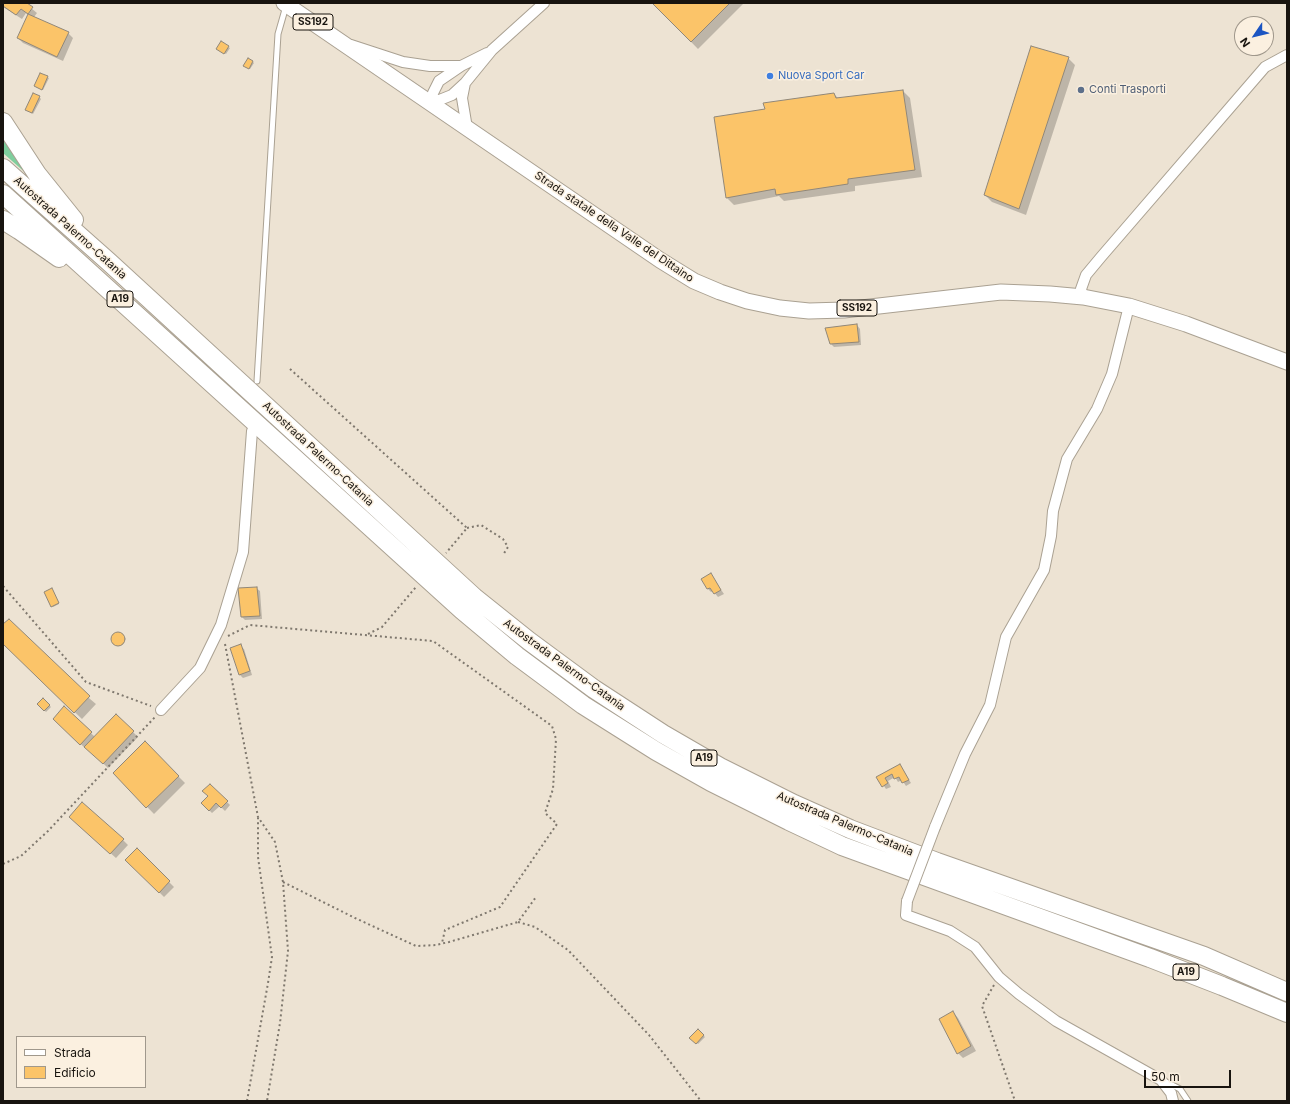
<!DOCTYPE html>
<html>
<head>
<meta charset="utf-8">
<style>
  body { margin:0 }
  #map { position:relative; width:1290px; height:1104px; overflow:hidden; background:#ede3d3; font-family:Inter,sans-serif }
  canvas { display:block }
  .frame { position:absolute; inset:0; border:4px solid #18140f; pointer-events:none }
  .legend { position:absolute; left:16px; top:1036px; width:130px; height:52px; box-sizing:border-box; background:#fbf0e0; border:1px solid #a0988c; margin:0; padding:5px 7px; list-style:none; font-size:12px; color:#18140f }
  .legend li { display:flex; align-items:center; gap:8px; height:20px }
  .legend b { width:20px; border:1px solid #a0988c }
  .north { position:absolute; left:1234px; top:16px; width:40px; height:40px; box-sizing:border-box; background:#fbf0e0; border:1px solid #a0988c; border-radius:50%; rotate:235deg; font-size:11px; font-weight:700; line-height:16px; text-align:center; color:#18140f }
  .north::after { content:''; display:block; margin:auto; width:14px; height:18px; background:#1c55c2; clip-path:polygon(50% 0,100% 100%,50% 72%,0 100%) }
  .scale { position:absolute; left:1144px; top:1070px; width:87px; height:18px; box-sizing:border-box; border:2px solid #18140f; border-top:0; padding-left:5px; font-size:12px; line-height:14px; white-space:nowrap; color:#18140f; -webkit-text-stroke:3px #fbf0e0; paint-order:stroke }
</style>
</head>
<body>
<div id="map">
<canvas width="1290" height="1104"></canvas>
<div class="frame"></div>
<ul class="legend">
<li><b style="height:5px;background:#fff"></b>Strada</li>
<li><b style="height:11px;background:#fbc469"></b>Edificio</li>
</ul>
<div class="north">N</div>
<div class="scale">50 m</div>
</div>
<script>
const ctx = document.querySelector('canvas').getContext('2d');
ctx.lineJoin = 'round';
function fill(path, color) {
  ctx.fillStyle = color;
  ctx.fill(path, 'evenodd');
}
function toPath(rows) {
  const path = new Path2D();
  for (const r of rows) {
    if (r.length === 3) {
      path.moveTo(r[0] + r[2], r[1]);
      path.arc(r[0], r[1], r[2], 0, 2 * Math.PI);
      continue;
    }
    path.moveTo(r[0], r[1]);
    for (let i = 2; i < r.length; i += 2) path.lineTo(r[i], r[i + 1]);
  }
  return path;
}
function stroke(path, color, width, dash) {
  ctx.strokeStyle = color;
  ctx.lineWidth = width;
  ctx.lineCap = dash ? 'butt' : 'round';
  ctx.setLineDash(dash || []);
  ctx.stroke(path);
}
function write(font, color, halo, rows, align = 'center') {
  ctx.font = font + ' Inter,sans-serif';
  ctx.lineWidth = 3;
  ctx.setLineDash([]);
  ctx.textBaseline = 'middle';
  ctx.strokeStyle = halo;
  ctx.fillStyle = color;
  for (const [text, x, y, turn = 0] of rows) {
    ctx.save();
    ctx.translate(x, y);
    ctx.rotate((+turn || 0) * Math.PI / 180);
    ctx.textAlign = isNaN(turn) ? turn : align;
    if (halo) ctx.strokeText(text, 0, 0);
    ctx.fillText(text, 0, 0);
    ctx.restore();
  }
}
fill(toPath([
  [3,133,28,175,3,153]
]), '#7fce9d');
fill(toPath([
  [3,3,25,3,37,13,34,17,68,33,73,38,63,61,23,43,18,38,29,15,26,13,22,19,3,7],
  [653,3,744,3,698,49],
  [228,47,230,48,226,54,219,50],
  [1068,58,1075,65,1026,215,992,202,985,195],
  [253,62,254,63,250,69,246,67],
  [41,74,49,78,43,90,36,87],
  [903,91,910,98,922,177,855,186,855,191,784,201,779,196,734,205,727,198,766,110,834,94,839,99],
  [39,97,41,99,33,114,28,111],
  [857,325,860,329,861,345,834,347,831,344],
  [711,575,724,594,718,597,713,591,711,592,708,589,703,579],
  [256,588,260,591,262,619,245,620,242,617,239,589],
  [53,591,59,604,53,607,52,606],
  [3,626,96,704,82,719,3,643],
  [119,640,6],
  [240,646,244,649,252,675,243,678,240,675],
  [43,699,51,707,46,712,38,704],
  [65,708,95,737,116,715,138,737,108,768,87,748,86,749,54,719],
  [145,743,185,783,154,814,114,773],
  [900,765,911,783,906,786,902,780,898,782,895,777,888,781,891,787,886,789,878,777],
  [210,785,230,805,225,811,220,806,212,813,202,803,209,796],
  [75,822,123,840,128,845,116,858],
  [137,850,174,887,164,897,127,860],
  [953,1012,958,1018,976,1051,963,1058,958,1053],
  [698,1030,705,1037,698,1044,691,1038]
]), '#0003');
const building = toPath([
  [3,3,27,3,33,7,28,14,21,9,16,15,3,6,3,3],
  [652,3,730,3,691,42,652,3],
  [28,14,69,32,57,57,17,38,28,14],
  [221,41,229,46,224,54,216,49,221,41],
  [1031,46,1069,57,1019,209,984,195,1031,46],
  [248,58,253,61,249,69,243,66,248,58],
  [40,73,48,76,42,90,34,86,40,73],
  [903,90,915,170,848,179,848,184,776,195,775,189,726,198,714,117,765,109,763,103,834,93,836,98,903,90],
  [33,93,40,96,32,113,25,110,33,93],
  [857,324,859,342,830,344,825,328,857,324],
  [711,573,721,590,714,594,710,588,707,589,701,579,711,573],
  [257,587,260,616,241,617,238,588,257,587],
  [52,588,59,603,51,607,44,592,52,588],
  [9,619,90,696,74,713,3,644,3,624,9,619],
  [118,639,7],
  [241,644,250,671,239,675,230,648,241,644],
  [43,698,50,705,44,711,37,704,43,698],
  [64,706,92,732,80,745,53,719,64,706],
  [116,714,134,731,103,764,84,747,116,714],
  [145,741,179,776,146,808,113,773,145,741],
  [900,764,909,780,902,783,899,777,894,779,892,774,885,778,888,783,882,787,876,777,900,764],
  [210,784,228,801,221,808,216,803,209,811,201,803,208,796,202,791,210,784],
  [82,802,124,839,110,854,69,817,82,802],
  [137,848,170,881,159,893,125,860,137,848],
  [953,1011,971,1046,957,1054,939,1019,953,1011],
  [698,1029,704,1035,696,1044,689,1038,698,1029]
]);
fill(building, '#fbc469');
stroke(building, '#908779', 1);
const lane = toPath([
  [257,381,278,34,286,6],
  [1166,1082,1180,1089,1188,1101]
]);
const street = toPath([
  [351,45,403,62,430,66,461,66,487,53],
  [461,66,439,81,433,93,432,103,452,95,465,83],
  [467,128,462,98,465,83,492,50,544,3],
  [1083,297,1081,289,1086,275,1101,257,1265,67,1287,55],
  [161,710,200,668,221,625,243,552,252,431],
  [935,827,965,754,990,705,1006,637,1044,570,1051,536,1053,511,1067,459,1097,409,1112,374,1129,306],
  [907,901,906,915,950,931,975,947,999,977,1019,994,1056,1021,1161,1080,1171,1093,1173,1101]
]);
const primary = toPath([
  [284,3,660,260,694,281,720,292,747,301,780,308,809,311,844,310,1001,292,1050,294,1083,297,1129,306,1186,324,1287,362]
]);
const highway = toPath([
  [3,122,37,174,74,220],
  [3,168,109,262,474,597,529,641,594,689,663,734,720,767,794,804,850,829,937,862,1204,956,1287,992],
  [3,194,462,610,517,656,583,705,656,751,711,782,789,821,842,846,1150,958,1222,986,1287,1013],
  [3,220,19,230,59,258]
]);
stroke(lane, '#aaa192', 7);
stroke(street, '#aaa192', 12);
stroke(primary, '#aaa192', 17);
stroke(highway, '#aaa192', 20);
stroke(toPath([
  [290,369,467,528,446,553],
  [467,528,481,525,503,539,508,547,503,555],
  [3,586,86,682,151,706],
  [368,634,382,627,416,587],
  [228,636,250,625,433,641,552,726,556,739,553,789,545,813,557,824,500,907,445,930,442,943],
  [225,644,258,817,275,842,283,882,288,951,280,1023,267,1101],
  [3,864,21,856,48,831,155,717],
  [283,882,355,918,416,946,436,945,449,942,518,922,536,897],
  [518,922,535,927,568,950,649,1035,701,1101],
  [994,985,982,1006,1015,1101],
  [247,1101,268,983,272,957,258,857,258,818]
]), '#7f786e', 2, [2, 3]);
stroke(lane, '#fff', 5);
stroke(street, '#fff', 10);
stroke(primary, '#fff', 15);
stroke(highway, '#fff', 18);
const streetBridge = toPath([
  [907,901,935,827]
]);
stroke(streetBridge, '#aaa192', 12, []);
stroke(streetBridge, '#fff', 10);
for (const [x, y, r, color] of [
  [770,76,4,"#3f7fe0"],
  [1081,90,4,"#5c6f8a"]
]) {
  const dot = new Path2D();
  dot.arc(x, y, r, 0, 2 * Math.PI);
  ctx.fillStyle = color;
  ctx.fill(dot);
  stroke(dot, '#fbf0e0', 1.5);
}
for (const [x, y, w] of [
  [313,22,40],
  [120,299,26],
  [857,308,40],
  [704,758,26],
  [1186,972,26]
]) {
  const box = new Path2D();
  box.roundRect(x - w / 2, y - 8, w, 16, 3);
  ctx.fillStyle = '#fbf0e0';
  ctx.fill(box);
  stroke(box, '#18140f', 1);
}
write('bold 10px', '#18140f', null, [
  ["SS192",313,22],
  ["A19",120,299],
  ["SS192",857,308],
  ["A19",704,758],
  ["A19",1186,972]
]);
write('11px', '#366cbe', '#fbf0e0', [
  ["Nuova Sport Car",778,76]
], 'left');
write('11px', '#4e5e75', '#fbf0e0', [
  ["Conti Trasporti",1089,90]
], 'left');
write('11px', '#18140f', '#fbf0e0', [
  ["Strada statale della Valle del Dittaino",614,227,34],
  ["Autostrada Palermo-Catania",70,228,42],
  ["Autostrada Palermo-Catania",318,454,43],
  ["Autostrada Palermo-Catania",564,665,36],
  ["Autostrada Palermo-Catania",845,824,23]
]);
</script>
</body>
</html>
